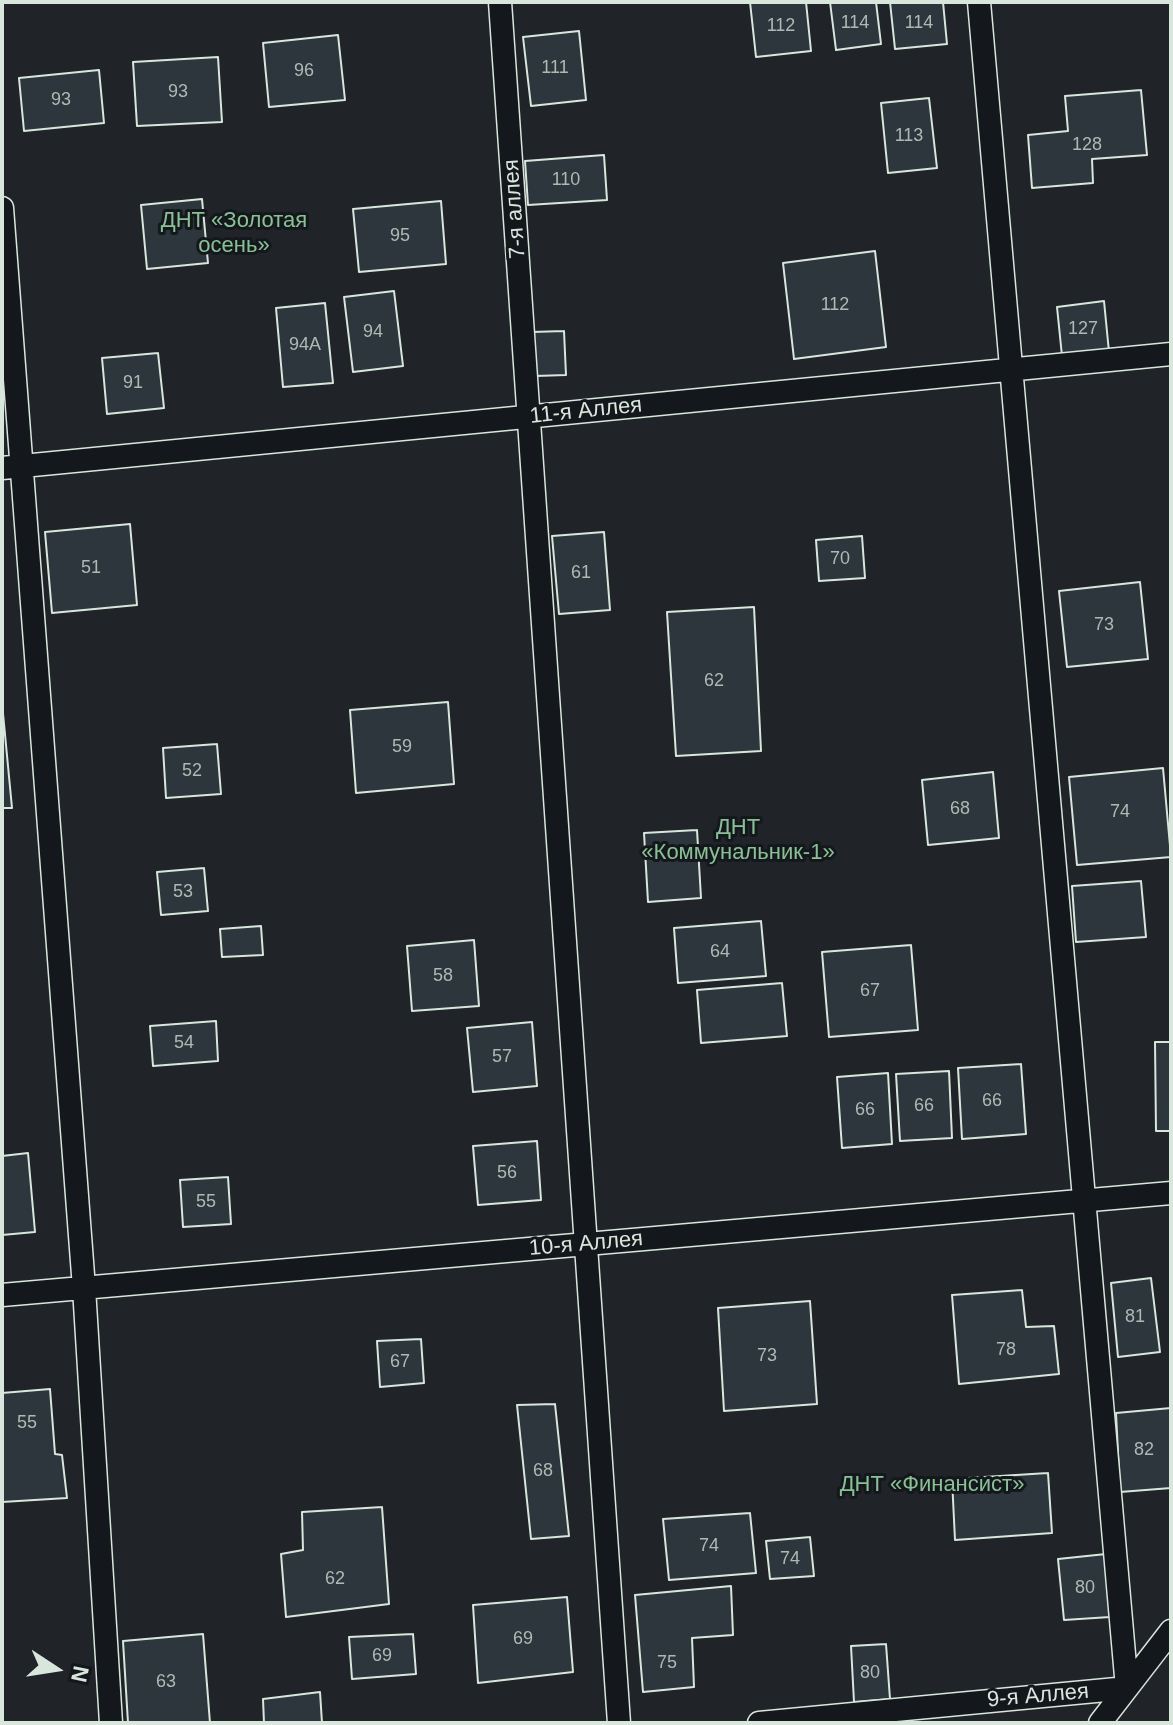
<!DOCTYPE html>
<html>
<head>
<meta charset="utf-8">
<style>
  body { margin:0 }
  #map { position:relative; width:1173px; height:1725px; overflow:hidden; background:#14181c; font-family:Arial,sans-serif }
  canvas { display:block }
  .frame { position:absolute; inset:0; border:4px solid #d8e6dc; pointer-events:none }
  .north { position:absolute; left:16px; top:1629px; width:80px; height:80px; -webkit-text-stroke:6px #14181c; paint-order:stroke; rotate:102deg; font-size:22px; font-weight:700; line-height:32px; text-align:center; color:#d8e6dc }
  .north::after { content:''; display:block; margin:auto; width:28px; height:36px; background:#d8e6dc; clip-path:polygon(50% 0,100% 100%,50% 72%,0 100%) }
</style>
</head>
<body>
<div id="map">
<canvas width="1173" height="1725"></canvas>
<div class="frame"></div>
<div class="north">N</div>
</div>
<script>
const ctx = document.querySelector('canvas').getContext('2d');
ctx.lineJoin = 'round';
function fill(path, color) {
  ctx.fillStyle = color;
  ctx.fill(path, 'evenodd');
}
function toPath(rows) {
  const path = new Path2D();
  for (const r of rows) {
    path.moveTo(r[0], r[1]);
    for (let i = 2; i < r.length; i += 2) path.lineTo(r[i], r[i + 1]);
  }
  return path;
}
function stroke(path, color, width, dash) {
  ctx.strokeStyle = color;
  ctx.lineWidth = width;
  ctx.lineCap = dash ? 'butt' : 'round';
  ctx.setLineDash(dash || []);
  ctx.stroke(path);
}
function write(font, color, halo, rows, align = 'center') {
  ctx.font = font + ' Arial,sans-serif';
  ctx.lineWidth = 6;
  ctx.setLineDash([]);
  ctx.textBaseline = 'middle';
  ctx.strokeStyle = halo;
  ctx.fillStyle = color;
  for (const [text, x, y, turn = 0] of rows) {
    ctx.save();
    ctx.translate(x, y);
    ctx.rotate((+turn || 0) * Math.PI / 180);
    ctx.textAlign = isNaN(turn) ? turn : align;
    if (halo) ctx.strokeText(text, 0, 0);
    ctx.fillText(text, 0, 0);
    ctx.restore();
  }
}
const green = toPath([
  [2,2,1171,2,1171,1723,2,1723,2,2]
]);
fill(green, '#202428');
stroke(green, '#939e99', 2);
const building = toPath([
  [750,2,806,2,811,51,756,57,750,2],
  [830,2,876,2,881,44,836,50,830,2],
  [890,2,943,2,947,44,895,49,890,2],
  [579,31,586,100,531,106,523,37,579,31],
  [338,35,345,100,269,107,263,43,338,35],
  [218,57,222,122,137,126,133,62,218,57],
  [99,70,104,123,24,131,19,78,99,70],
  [1141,90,1147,155,1092,159,1093,183,1032,188,1028,135,1068,131,1065,96,1141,90],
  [929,98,937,168,888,173,881,103,929,98],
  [604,155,607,200,528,205,525,161,604,155],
  [202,199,208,263,147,269,141,205,202,199],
  [441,201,446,264,359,272,353,209,441,201],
  [875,251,886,347,794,359,783,263,875,251],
  [394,291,403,366,353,372,344,297,394,291],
  [1104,301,1109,352,1062,356,1057,307,1104,301],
  [325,303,333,383,283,387,276,308,325,303],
  [564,331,566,375,535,376,532,332,564,331],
  [158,353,164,408,107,414,102,358,158,353],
  [130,524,137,605,52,613,45,532,130,524],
  [604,532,610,610,559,614,552,536,604,532],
  [862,536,865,578,819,581,816,540,862,536],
  [1140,582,1148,659,1067,667,1059,591,1140,582],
  [754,607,761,751,676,756,667,612,754,607],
  [448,702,454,784,356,793,350,710,448,702],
  [2,703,12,808,2,808,2,703],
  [217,744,221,794,166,798,163,748,217,744],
  [1163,768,1171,857,1077,865,1069,777,1163,768],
  [993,772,999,838,928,845,922,780,993,772],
  [697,830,701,898,648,902,644,833,697,830],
  [204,868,208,911,161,915,157,872,204,868],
  [1141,881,1146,937,1076,942,1072,886,1141,881],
  [761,921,766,976,678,983,674,928,761,921],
  [261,926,263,955,222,957,220,929,261,926],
  [474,940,479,1006,412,1011,407,946,474,940],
  [911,945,918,1030,829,1037,822,952,911,945],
  [782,983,787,1036,701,1043,697,990,782,983],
  [216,1021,218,1061,153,1066,150,1026,216,1021],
  [532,1022,537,1086,473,1092,467,1028,532,1022],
  [1155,1042,1171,1042,1171,1131,1156,1131,1155,1042],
  [1021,1064,1026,1134,962,1139,958,1068,1021,1064],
  [949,1071,952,1138,900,1141,896,1074,949,1071],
  [888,1073,892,1144,842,1148,837,1077,888,1073],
  [537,1141,541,1200,478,1205,473,1146,537,1141],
  [28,1153,35,1232,2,1235,2,1156,28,1153],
  [228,1177,231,1224,183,1227,180,1180,228,1177],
  [1151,1278,1160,1352,1118,1357,1111,1283,1151,1278],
  [1022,1290,1026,1327,1054,1326,1059,1374,959,1384,952,1295,1022,1290],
  [810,1301,817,1404,724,1411,718,1308,810,1301],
  [421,1339,424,1383,380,1387,377,1341,421,1339],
  [50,1389,55,1454,62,1455,67,1498,2,1502,2,1393,50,1389],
  [555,1404,569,1536,531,1539,517,1405,555,1404],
  [1171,1408,1171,1488,1120,1492,1116,1413,1171,1408],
  [1048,1473,1052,1533,955,1540,952,1479,1048,1473],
  [382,1507,389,1604,286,1617,281,1554,303,1550,302,1512,382,1507],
  [750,1513,756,1573,669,1580,663,1519,750,1513],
  [810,1537,814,1576,770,1579,766,1541,810,1537],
  [1106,1554,1110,1617,1064,1620,1058,1559,1106,1554],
  [731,1586,733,1635,692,1638,694,1687,643,1692,635,1595,731,1586],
  [567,1597,573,1672,478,1683,473,1605,567,1597],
  [203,1634,210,1723,128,1723,123,1641,203,1634],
  [413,1634,416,1674,352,1679,349,1637,413,1634],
  [886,1644,890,1699,854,1702,851,1646,886,1644],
  [320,1692,322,1723,264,1723,263,1699,320,1692]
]);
fill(building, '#2c363c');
stroke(building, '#d8e6dc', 2);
const lane = toPath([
  [500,2,619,1723],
  [2,208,84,1288,111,1723],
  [2,468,1171,354],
  [2,1295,1171,1193],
  [759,1723,1127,1688,979,2],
  [1100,1723,1171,1631]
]);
stroke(lane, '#d8e6dc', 25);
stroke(lane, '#14181c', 22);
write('18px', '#adbab4', null, [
  ["114",855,23],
  ["114",919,23],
  ["112",781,26],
  ["111",555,68],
  ["96",304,71],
  ["93",178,92],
  ["93",61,100],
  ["113",909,136],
  ["128",1087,145],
  ["110",566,180],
  ["95",400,236],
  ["112",835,305],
  ["127",1083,329],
  ["94",373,332],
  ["94А",305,345],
  ["91",133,383],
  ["70",840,559],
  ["51",91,568],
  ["61",581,573],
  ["73",1104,625],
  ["62",714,681],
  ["59",402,747],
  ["52",192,771],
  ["68",960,809],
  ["74",1120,812],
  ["53",183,892],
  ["64",720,952],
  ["58",443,976],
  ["67",870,991],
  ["54",184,1043],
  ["57",502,1057],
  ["66",992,1101],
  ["66",924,1106],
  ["66",865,1110],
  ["56",507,1173],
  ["55",206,1202],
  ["81",1135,1317],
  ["78",1006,1350],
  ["73",767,1356],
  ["67",400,1362],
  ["55",27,1423],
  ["82",1144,1450],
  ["68",543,1471],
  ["74",709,1546],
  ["74",790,1559],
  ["62",335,1579],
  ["80",1085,1588],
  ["69",523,1639],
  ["69",382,1656],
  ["75",667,1663],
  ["80",870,1673],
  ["63",166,1682]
]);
write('22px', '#d8e6dc', '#14181c', [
  ["7-я аллея",515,209,-94],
  ["11-я Аллея",586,411,-6],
  ["10-я Аллея",586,1244,-5],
  ["9-я Аллея",1038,1696,-5]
]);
write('22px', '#8ac095', '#14181c', [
  ["ДНТ «Золотая",234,221],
  ["осень»",234,246],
  ["ДНТ",738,828],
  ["«Коммунальник-1»",738,853],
  ["ДНТ «Финансист»",932,1485]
]);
</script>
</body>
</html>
